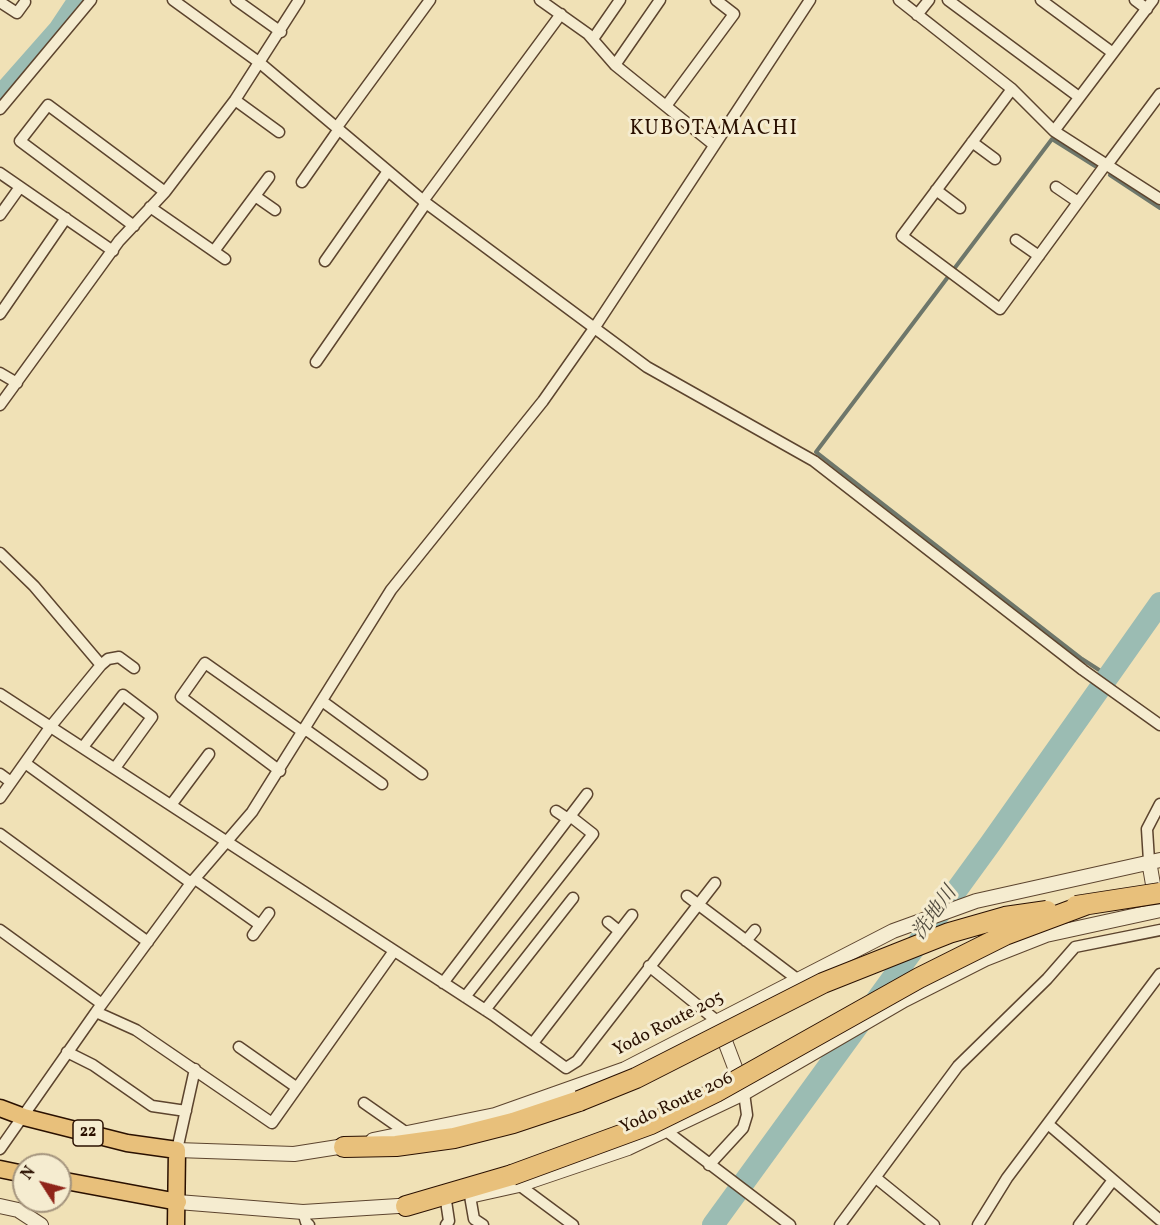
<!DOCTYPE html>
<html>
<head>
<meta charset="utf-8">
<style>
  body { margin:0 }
  #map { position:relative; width:1160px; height:1225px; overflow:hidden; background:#f0e1b6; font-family:Vollkorn,serif }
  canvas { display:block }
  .north { position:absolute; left:12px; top:1153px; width:60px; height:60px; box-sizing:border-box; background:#f5ecd0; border:2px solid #a4947d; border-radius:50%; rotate:306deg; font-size:16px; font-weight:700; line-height:24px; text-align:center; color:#2a1000 }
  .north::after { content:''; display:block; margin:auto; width:21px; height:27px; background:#8f2418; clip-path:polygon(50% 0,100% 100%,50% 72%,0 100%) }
</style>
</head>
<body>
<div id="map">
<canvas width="1160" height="1225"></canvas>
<div class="north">N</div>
</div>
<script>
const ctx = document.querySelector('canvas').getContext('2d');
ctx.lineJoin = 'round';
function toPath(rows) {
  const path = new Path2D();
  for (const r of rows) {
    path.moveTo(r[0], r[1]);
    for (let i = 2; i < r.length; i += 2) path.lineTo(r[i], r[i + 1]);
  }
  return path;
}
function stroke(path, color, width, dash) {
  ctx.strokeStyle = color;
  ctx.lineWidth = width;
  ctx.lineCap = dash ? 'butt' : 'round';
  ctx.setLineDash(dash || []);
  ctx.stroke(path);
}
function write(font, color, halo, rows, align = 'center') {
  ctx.font = font + ' Vollkorn,"Noto Serif JP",serif';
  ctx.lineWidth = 6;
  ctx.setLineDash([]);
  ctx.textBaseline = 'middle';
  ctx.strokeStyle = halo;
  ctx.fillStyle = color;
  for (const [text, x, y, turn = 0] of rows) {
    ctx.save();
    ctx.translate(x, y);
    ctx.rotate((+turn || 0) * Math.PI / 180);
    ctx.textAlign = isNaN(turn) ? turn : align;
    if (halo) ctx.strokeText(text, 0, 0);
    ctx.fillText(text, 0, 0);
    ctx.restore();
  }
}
stroke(toPath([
  [1095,166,1052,139,816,452,1082,659,1110,677],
  [1110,175,1160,208]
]), '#6e776b', 4);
stroke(toPath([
  [0,97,59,30,79,0],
  [713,1225,990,844,1160,603]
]), '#9bbcb3', 22);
const minor = toPath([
  [173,0,260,63,426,203,647,367,814,461,1083,670,1160,725],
  [236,0,281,32],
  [540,0,588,34,615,65,714,145],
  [899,0,1012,89,1054,131,1160,199],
  [948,0,1079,97],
  [1041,0,1113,53],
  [1135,0,1147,9],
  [0,2,17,13,25,2],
  [917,15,929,0],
  [593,39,620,0],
  [615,65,660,0],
  [1012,89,902,236,1000,309,1106,164],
  [235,100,279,132],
  [666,106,734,14,716,0],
  [0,109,91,0],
  [337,127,430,0],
  [1054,131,1153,0],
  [972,142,995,159],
  [1107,165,1160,94],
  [0,173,113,251],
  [302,182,339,129],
  [1056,187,1078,202],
  [936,190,960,208],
  [255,196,275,210],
  [423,201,561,14],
  [150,207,225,259],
  [0,215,20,187],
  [134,226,20,141,48,105,165,192],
  [1016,240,1039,256],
  [214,251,269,177],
  [325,261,388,171],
  [0,314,66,218],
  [316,362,426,203],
  [0,373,17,383],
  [0,405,119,241,165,192,235,100,299,0],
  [0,553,34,586,101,665,51,726,0,798],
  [101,665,108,659,119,657,134,668],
  [0,694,493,1015,566,1068,577,1061,715,883],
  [322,701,422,774],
  [305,729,382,784],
  [83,747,123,695,152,717,115,768],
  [25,763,191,883],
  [280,771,181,697,205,663,303,732],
  [0,774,11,782],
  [171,805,209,754],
  [556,811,568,819],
  [0,834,148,942],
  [1149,861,1147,829,1160,804],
  [195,879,260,925],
  [687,896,797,979],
  [608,922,619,931],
  [0,930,102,1004],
  [253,935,269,913],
  [746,941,755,930],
  [649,966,717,1021],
  [443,983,587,794],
  [465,997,593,834,570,816],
  [485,1010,573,898],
  [96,1012,136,1030,272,1123,394,951],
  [533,1043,632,915],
  [239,1047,296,1087],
  [67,1052,93,1065,152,1106,186,1111],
  [364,1103,407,1133],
  [1048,1124,1160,1220],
  [665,1130,790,1225],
  [0,1149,96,1012,191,883,252,812,391,590,543,401,595,327,810,0],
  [177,1150,195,1069],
  [709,1165,743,1128,747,1115,744,1093],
  [876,1178,934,1225],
  [519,1185,573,1225],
  [470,1196,474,1219,483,1225],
  [303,1212,306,1222,309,1225],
  [446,1225,449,1221,446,1201],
  [840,1225,958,1066,1047,979,1075,947,1160,930],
  [978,1225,1007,1178,1160,974],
  [1079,1225,1113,1180]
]);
const tertiary = toPath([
  [1149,861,1156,902],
  [720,1028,742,1086],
  [373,1140,495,1115,625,1069,893,931,976,901,1160,860],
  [177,1150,294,1154,351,1145],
  [474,1195,519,1185,628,1148,744,1093,904,1000,985,959,1046,935,1160,910],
  [178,1202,303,1212,414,1205],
  [0,1206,18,1210,41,1225]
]);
const primary = toPath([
  [0,1108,24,1117,127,1143,177,1150,176,1225],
  [0,1169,24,1174],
  [60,1180,178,1202]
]);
const motorway = toPath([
  [344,1147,396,1146,454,1138,513,1123,579,1101],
  [406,1206,512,1175]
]);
stroke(minor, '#5c442e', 13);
stroke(tertiary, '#5c442e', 16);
stroke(primary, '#2a1000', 19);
stroke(motorway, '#2a1000', 22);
stroke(minor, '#f5ecd0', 10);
stroke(tertiary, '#f5ecd0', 14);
stroke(primary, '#e8c07b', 16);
stroke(motorway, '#e8c07b', 20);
const motorwayBridge = toPath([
  [1076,906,1160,893],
  [579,1101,636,1078,823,983,949,933,1005,917,1047,911],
  [512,1175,651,1124,716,1092,919,978,1005,935,1088,904]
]);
stroke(motorwayBridge, '#2a1000', 22, []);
stroke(motorwayBridge, '#e8c07b', 20);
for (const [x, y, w] of [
  [88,1133,30]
]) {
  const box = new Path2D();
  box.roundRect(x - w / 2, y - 13, w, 26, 4.5);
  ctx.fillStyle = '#f5ecd0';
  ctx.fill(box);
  stroke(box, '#2a1000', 1.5);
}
write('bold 16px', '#2a1000', null, [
  ["22",88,1133]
]);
write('18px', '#2a1000', '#f5ecd0', [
  ["Yodo Route 205",669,1025,-27],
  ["Yodo Route 206",677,1104,-25]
]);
write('italic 20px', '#524c3f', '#f5ecd0', [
  ["洗地川",936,914,-54]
]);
ctx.letterSpacing = '1.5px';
write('21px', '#2a1000', '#f5ecd0', [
  ["KUBOTAMACHI",714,130]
]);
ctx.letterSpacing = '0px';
</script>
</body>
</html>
